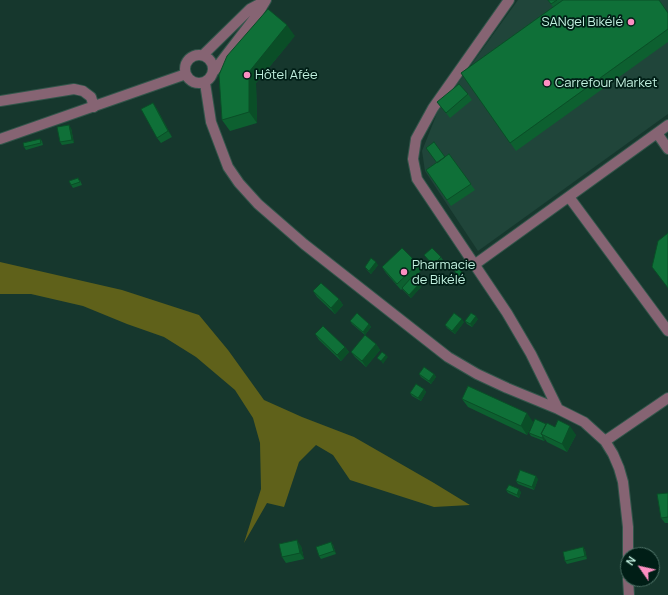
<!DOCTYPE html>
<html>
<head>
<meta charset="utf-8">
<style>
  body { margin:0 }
  #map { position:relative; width:668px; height:595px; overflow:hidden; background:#16372d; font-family:Manrope,sans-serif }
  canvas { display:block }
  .north { position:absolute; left:620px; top:547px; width:40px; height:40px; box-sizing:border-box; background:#001e16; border:1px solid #4e7267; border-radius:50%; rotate:304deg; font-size:11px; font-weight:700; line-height:16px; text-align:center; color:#c2f1e0 }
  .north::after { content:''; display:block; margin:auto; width:14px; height:18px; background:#fc8fc2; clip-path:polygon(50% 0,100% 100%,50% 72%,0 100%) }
</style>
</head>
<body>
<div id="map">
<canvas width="668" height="595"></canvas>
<div class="north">N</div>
</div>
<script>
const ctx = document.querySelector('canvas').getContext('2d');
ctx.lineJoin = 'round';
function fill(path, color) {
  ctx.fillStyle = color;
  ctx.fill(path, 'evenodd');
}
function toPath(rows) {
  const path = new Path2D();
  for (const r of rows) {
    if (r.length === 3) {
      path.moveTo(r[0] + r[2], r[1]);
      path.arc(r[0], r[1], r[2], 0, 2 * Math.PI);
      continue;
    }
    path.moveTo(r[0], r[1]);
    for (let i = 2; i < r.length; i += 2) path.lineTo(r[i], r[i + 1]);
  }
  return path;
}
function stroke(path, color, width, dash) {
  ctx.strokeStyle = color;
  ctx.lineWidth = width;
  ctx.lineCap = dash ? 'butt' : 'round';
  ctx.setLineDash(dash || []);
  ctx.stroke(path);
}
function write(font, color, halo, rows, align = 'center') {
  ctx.font = font + ' Manrope,sans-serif';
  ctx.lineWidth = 3.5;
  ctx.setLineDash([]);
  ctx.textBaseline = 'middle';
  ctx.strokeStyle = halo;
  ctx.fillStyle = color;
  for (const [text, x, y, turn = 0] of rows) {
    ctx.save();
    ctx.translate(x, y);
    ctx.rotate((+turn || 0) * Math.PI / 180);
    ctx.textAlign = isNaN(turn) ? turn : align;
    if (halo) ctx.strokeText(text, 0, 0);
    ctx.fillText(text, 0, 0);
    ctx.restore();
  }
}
fill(toPath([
  [518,0,668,0,668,114,478,251,425,171,422,151,438,111]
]), '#20453a');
fill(toPath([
  [0,262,122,290,199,315,228,350,264,400,302,417,354,437,434,483,470,505,434,507,350,480,333,455,316,445,299,462,284,507,267,503,244,543,261,489,260,443,253,418,235,390,196,357,164,337,127,324,83,306,31,294,0,294]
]), '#5f611a');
const minor = toPath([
  [509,0,433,108,416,139,413,159,417,179,507,313,531,354,558,409],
  [199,69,14],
  [203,55,250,9,265,1],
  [214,71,257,15,266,0],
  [205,83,211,122,228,167,239,183,258,204,304,244,448,357,477,374,507,388,558,409,584,422,605,441,613,454,619,468,623,482,628,527,628,555],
  [0,101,74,89,83,91,91,97,94,107],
  [657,133,668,149],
  [0,139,186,74],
  [569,197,668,331],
  [474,265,668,125],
  [605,441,668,398],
  [628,579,629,595]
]);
stroke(minor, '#32554a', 12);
stroke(minor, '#866473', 10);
fill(toPath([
  [548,0,659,0,668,13,668,42,516,151,461,73,553,7],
  [295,36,256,83,257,123,230,131,222,120],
  [468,94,472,100,450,118,437,102],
  [153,103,157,109,172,137,161,143,157,138],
  [71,128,74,143,62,145,60,142],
  [40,139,42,141,43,145,26,150,24,147],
  [449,154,475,190,451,206,426,170],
  [80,180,82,185,73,188,71,185],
  [424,255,441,257,443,260,435,268],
  [454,261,467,280,462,283,450,263],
  [418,264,422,270,412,279,421,287,411,298,402,289,401,290,386,273,382,267],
  [378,265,371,274,367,270,365,267],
  [313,291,339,299,343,305,335,314,317,297],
  [478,319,472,327,467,324,465,321],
  [350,321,369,324,371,327,365,335,352,324],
  [464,322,455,334,447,328,445,325],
  [315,334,345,347,349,352,341,361,319,340],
  [376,344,380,350,366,367,355,357,351,352],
  [419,374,434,374,436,377,431,384,421,377],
  [424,389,426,392,421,401,412,396,410,393],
  [462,399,533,422,527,435,468,407],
  [546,424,555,427,576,435,567,452,547,442,545,439,544,441,531,436,529,433],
  [538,479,534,490,518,484,516,481],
  [506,490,521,492,519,498,508,493],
  [668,493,668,523,665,523,661,518],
  [331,542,333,545,336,554,321,559,319,556],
  [301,546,304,559,286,563,282,557],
  [583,547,585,550,587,559,567,564,565,561]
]), '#0d6030');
fill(toPath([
  [287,25,295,36,256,83,257,123,249,112,249,72],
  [153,103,157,109,172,137,168,131],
  [69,125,71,128,74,143,72,140],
  [376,262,378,265,371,274,369,271],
  [419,284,421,287,411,298,409,295],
  [339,299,343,305,335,314,331,308],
  [476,316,478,319,472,327,470,324],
  [462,319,464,322,455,334,452,331],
  [369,324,371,327,365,335,363,332],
  [376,344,380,350,366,367,362,361],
  [345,347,349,352,341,361,337,355],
  [386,355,388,357,383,364,381,361],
  [434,374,436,377,431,384,429,381],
  [424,389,426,392,421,401,418,398],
  [527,413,533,422,527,435,521,426],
  [570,426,576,435,567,452,562,444],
  [543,436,545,439,544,441,542,438],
  [536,476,538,479,534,490,532,487],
  [519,489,521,492,519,498,517,495],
  [297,540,301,546,304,559,300,553],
  [331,542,333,545,336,554,334,551],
  [583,547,585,550,587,559,585,556]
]), '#0a4e27');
const building = toPath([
  [548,0,557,0,551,4,548,0],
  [563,0,659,0,668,13,668,29,510,143,461,73,563,0],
  [268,9,287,25,249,72,249,112,222,120,219,75,227,56,268,9],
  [459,84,468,94,446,113,437,102,459,84],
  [153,103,168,131,157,138,141,109,153,103],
  [69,125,72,140,60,142,57,127,69,125],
  [40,139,41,143,24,147,23,143,40,139],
  [434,142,445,157,437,163,426,148,434,142],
  [449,154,471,184,447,200,426,170,449,154],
  [78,178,80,182,71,185,69,181,78,178],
  [668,233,668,288,652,267,658,241,668,233],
  [402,248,418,264,397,284,382,267,402,248],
  [432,248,441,257,433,265,424,255,432,248],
  [371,258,376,262,369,271,365,267,371,258],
  [454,261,465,277,460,280,450,263,454,261],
  [411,278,419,284,409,295,402,288,411,278],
  [321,283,339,299,331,308,313,291,321,283],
  [357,313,369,324,363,332,350,321,357,313],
  [454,313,462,319,452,331,445,325,454,313],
  [471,313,476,316,470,324,465,321,471,313],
  [323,326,345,347,337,355,315,334,323,326],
  [365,335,376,344,362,361,351,352,365,335],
  [382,352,386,355,381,361,377,358,382,352],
  [424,367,434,374,429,381,419,374,424,367],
  [416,384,424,389,418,398,410,393,416,384],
  [468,386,527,413,521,426,462,399,468,386],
  [535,419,546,424,541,434,543,436,542,438,529,433,535,419],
  [558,420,570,426,562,444,541,434,547,423,555,427,558,420],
  [520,470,536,476,532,487,516,481,520,470],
  [509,485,519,489,517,495,506,490,509,485],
  [668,493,668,517,661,518,657,494,668,493],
  [297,540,300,553,282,557,279,544,297,540],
  [331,542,334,551,319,556,316,547,331,542],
  [583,547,585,556,565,561,563,552,583,547]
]);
fill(building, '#0f7038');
stroke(building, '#0a4e27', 1);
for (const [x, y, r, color] of [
  [631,22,4,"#fc8fc2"],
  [247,75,4,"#fc8fc2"],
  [547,83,4,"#fc8fc2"],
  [404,272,4,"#fc8fc2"]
]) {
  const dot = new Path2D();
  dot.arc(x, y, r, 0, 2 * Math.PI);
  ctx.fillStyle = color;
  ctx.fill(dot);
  stroke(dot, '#001e16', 1.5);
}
write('13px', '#c2f1e0', '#001e16', [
  ["SANgel Bikélé",623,22,"right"],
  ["Hôtel Afée",255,75],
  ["Carrefour Market",555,83],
  ["Pharmacie",412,265],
  ["de Bikélé",412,280]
], 'left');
</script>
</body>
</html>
